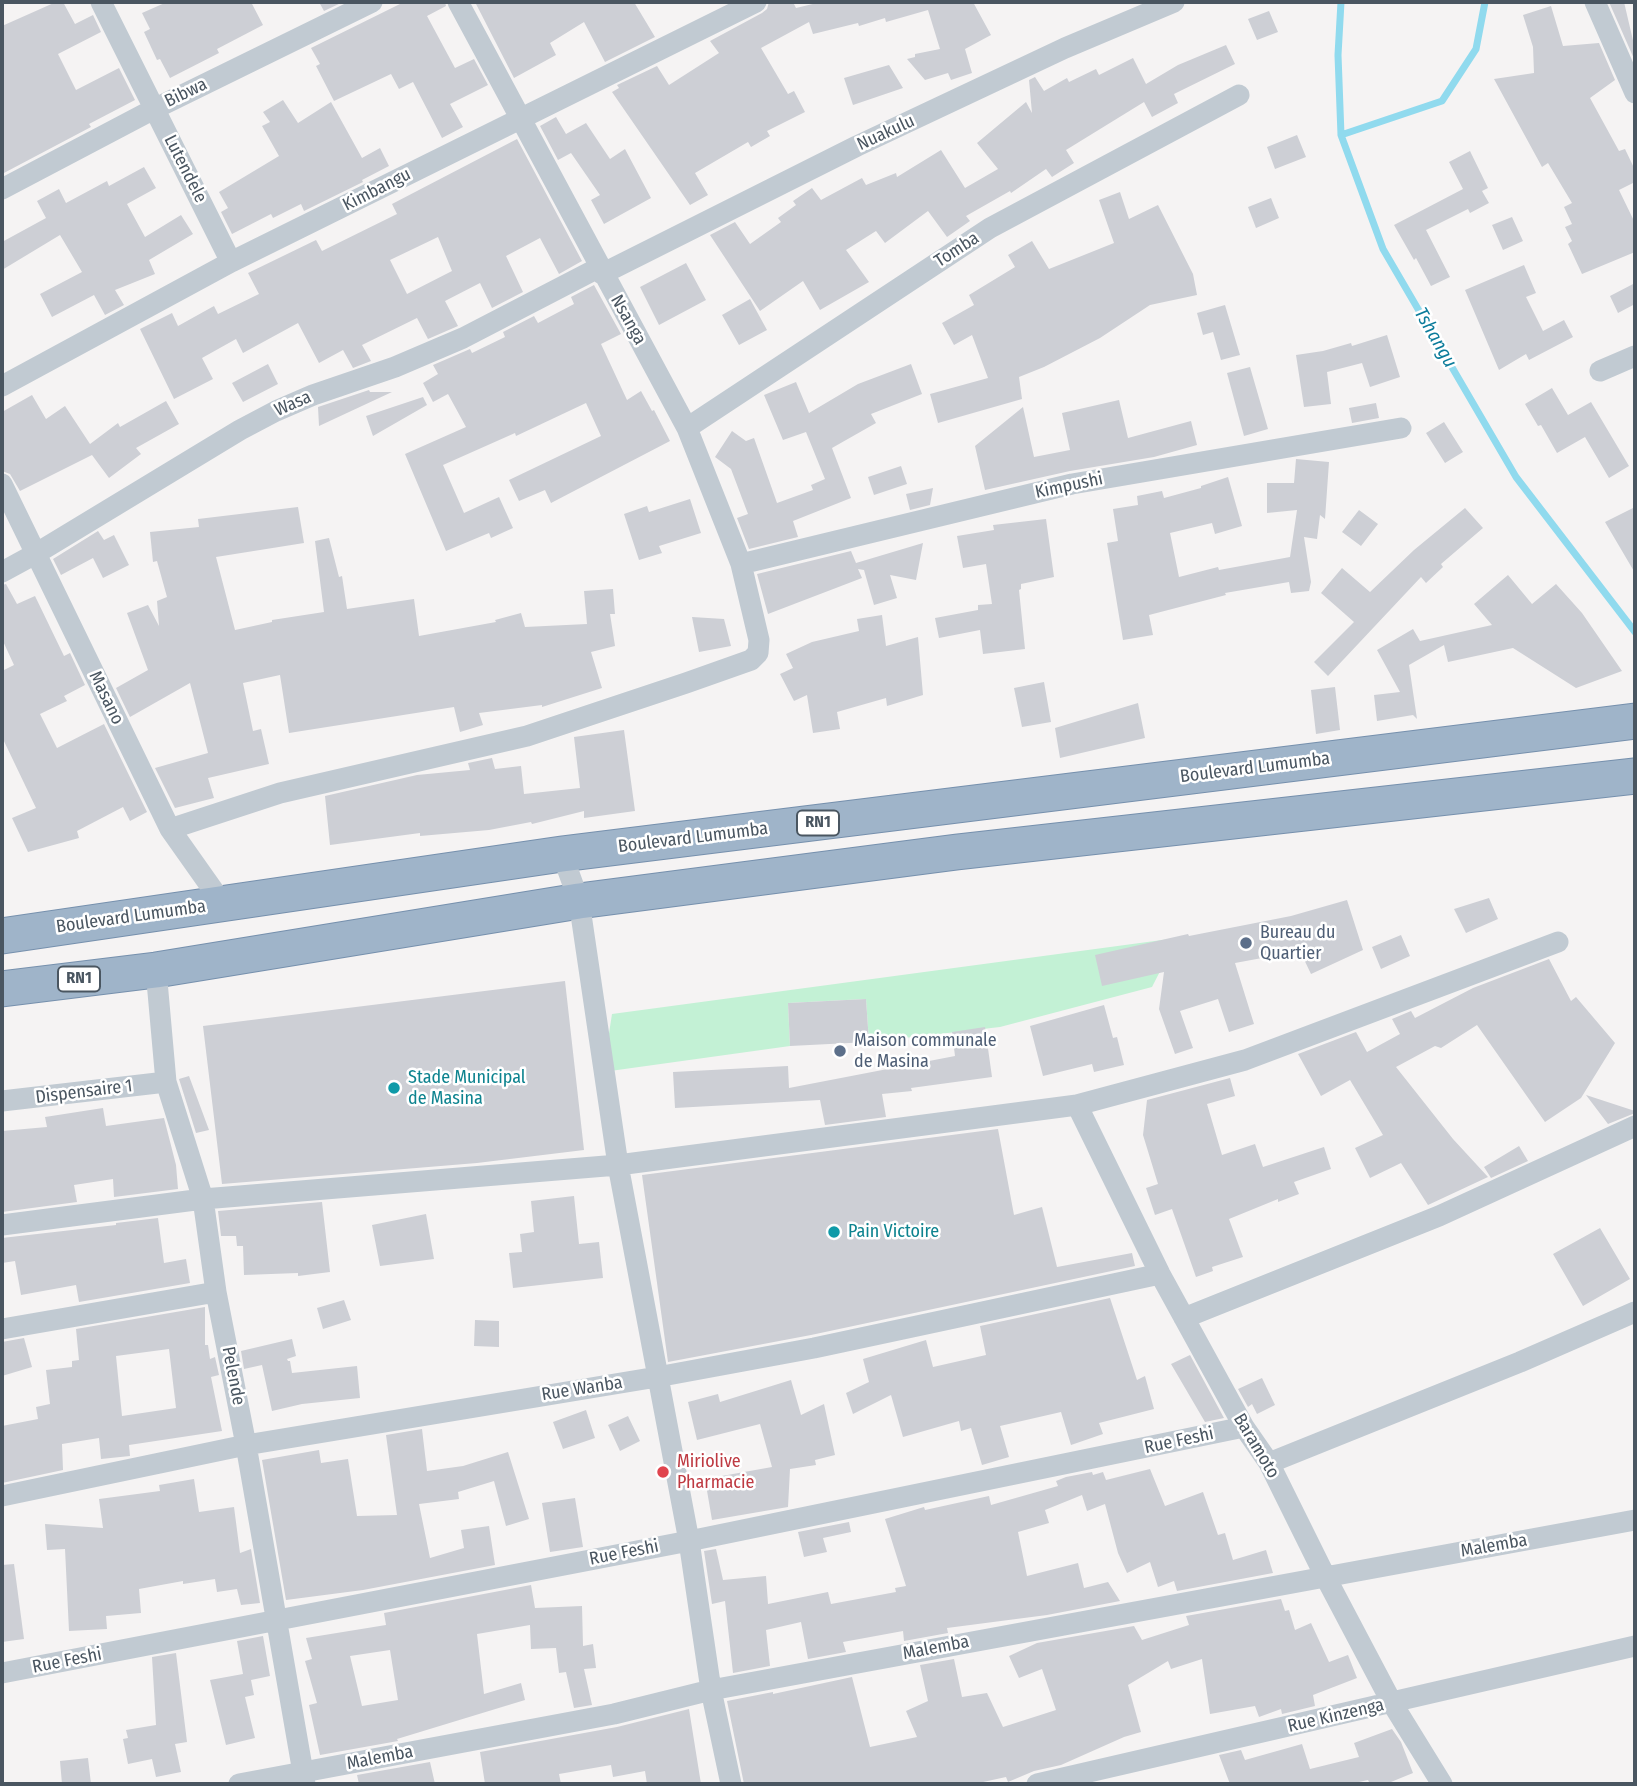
<!DOCTYPE html>
<html>
<head>
<meta charset="utf-8">
<style>
  body { margin:0 }
  #map { position:relative; width:1637px; height:1786px; overflow:hidden; background:#f5f3f3; font-family:"Fira Sans Condensed",sans-serif }
  canvas { display:block }
  .frame { position:absolute; inset:0; border:4px solid #4a5661; pointer-events:none }
</style>
</head>
<body>
<div id="map">
<canvas width="1637" height="1786"></canvas>
<div class="frame"></div>
</div>
<script>
const ctx = document.querySelector('canvas').getContext('2d');
ctx.lineJoin = 'round';
function fill(path, color) {
  ctx.fillStyle = color;
  ctx.fill(path, 'evenodd');
}
function toPath(rows) {
  const path = new Path2D();
  for (const r of rows) {
    path.moveTo(r[0], r[1]);
    for (let i = 2; i < r.length; i += 2) path.lineTo(r[i], r[i + 1]);
  }
  return path;
}
function stroke(path, color, width, dash) {
  ctx.strokeStyle = color;
  ctx.lineWidth = width;
  ctx.lineCap = dash ? 'butt' : 'round';
  ctx.setLineDash(dash || []);
  ctx.stroke(path);
}
function write(font, color, halo, rows, align = 'center') {
  ctx.font = font + ' "Fira Sans Condensed",sans-serif';
  ctx.lineWidth = 5;
  ctx.setLineDash([]);
  ctx.textBaseline = 'middle';
  ctx.strokeStyle = halo;
  ctx.fillStyle = color;
  for (const [text, x, y, turn = 0] of rows) {
    ctx.save();
    ctx.translate(x, y);
    ctx.rotate((+turn || 0) * Math.PI / 180);
    ctx.textAlign = isNaN(turn) ? turn : align;
    if (halo) ctx.strokeText(text, 0, 0);
    ctx.fillText(text, 0, 0);
    ctx.restore();
  }
}
fill(toPath([
  [1177,938,1152,987,1000,1027,869,1042,866,999,788,1003,790,1046,603,1072,612,1014]
]), '#c3f1d5');
stroke(toPath([
  [1341,2,1338,55,1341,135,1383,249,1516,477,1635,632],
  [1341,135,1442,101,1476,49,1485,2]
]), '#90daee', 7);
fill(toPath([
  [56,2,63,2,75,24,93,15,101,32,58,54,76,90,119,68,135,100,89,124,91,127,2,174,2,26],
  [167,2,251,2,263,25,217,49,219,53,170,78,160,59,157,60,144,32,150,29,142,13],
  [319,2,343,2,324,11],
  [404,2,445,2,446,6,427,16,455,68,474,59,488,85,450,104,463,127,442,138,413,82,399,89,391,74,334,101,316,66,320,64,311,48],
  [475,2,634,2,655,37,605,62,584,22,550,43,556,55,514,78],
  [769,2,793,2,796,8,821,2,973,2,991,35,965,49,972,73,951,80,948,73,925,80,907,59,915,57,915,54,940,49,928,10,886,22,885,18,859,26,858,23,813,34,809,22,761,48,788,94,794,91,805,112,767,131,770,136,751,147,748,142,695,173,708,195,690,205,612,92,619,88,617,85,657,66,669,85,719,53,710,41,762,13,767,9],
  [1609,2,1624,2,1635,49,1635,61],
  [1551,6,1563,46,1599,43,1615,80,1590,98,1619,151,1625,149,1635,170,1635,182,1619,190,1635,223,1635,252,1582,274,1568,244,1572,241,1565,227,1572,224,1564,207,1572,203,1548,163,1542,167,1494,79,1534,73,1533,47,1523,15],
  [1269,11,1278,32,1257,40,1248,19],
  [1226,45,1235,64,1174,94,1178,103,1152,117,1144,102,1066,150,1074,163,1052,177,1046,169,1011,193,1010,191,966,216,970,221,947,237,928,211,885,243,876,231,846,250,869,282,820,310,803,281,760,311,710,235,735,222,750,244,781,222,778,218,796,205,793,201,812,188,821,200,862,178,866,185,896,173,897,177,941,150,965,188,998,169,977,143,1026,102,1032,113,1029,80,1035,77,1044,91,1067,78,1069,82,1096,69,1099,75,1133,58,1146,84,1178,65],
  [889,65,903,88,853,105,844,78],
  [283,100,298,123,331,102,362,158,380,148,389,166,362,180,363,182,304,211,301,204,273,218,271,214,232,234,221,212,228,208,219,192,279,156,262,126,270,122,263,112],
  [556,117,566,134,586,123,610,159,625,149,651,198,604,224,591,200,600,195,571,153,558,160,540,126],
  [1297,135,1306,157,1275,169,1267,147],
  [517,139,582,261,559,274,540,238,506,256,523,292,492,308,480,283,445,301,458,326,428,339,417,318,362,345,371,361,353,368,343,350,319,363,298,323,243,353,236,339,202,358,213,379,174,399,140,329,172,313,178,326,214,306,218,314,259,294,248,273,316,240,322,251,397,214,392,204],
  [438,237,452,271,407,294,390,260],
  [1470,151,1488,188,1482,191,1489,203,1470,213,1468,209,1426,230,1450,277,1431,286,1416,258,1414,260,1394,225,1463,189,1449,162],
  [144,167,156,188,127,204,145,237,181,215,193,234,149,260,155,274,115,290,124,305,105,315,94,295,52,317,40,294,82,272,60,235,2,270,2,242,46,218,37,201,59,189,66,203,107,181,109,186],
  [1120,192,1129,219,1158,205,1193,274,1197,295,1150,305,1100,338,1044,367,1019,377,1022,399,938,423,930,394,988,378,972,335,954,345,942,323,974,305,969,295,1015,267,1008,255,1032,241,1049,269,1114,243,1099,200],
  [1271,198,1279,218,1256,228,1248,207],
  [1512,217,1523,241,1503,250,1492,225],
  [686,263,706,300,659,325,640,287],
  [1524,265,1536,293,1526,297,1543,331,1564,320,1573,337,1529,360,1526,354,1499,370,1465,290],
  [1635,283,1635,304,1618,313,1610,296],
  [594,285,621,334,601,344,627,400,641,391,652,411,654,410,670,441,551,503,545,490,519,501,509,480,601,436,586,403,516,436,515,433,443,465,464,513,499,497,513,528,491,538,489,533,446,551,405,454,466,427,448,394,433,402,423,383,438,374,433,365,470,349,472,353,505,337,503,332,534,316,538,323,574,304,571,297],
  [750,299,767,330,739,345,722,315],
  [1225,305,1240,355,1221,360,1213,332,1203,335,1197,313],
  [1387,335,1400,377,1370,387,1362,363,1327,372,1331,404,1304,407,1296,355,1323,351,1351,343,1352,346],
  [268,364,278,384,243,402,232,383],
  [911,364,922,394,871,414,876,423,832,448,851,498,793,521,798,537,749,549,737,518,748,514,731,469,715,457,732,431,746,441,754,438,777,503,813,490,811,485,825,479,806,432,783,440,764,395,796,382,809,413,858,384],
  [1250,367,1268,429,1244,436,1227,373],
  [1552,388,1568,415,1591,402,1629,466,1609,478,1585,437,1557,453,1541,425,1538,426,1525,404],
  [369,390,370,392,392,392,319,426,318,407],
  [32,395,46,419,65,406,90,444,118,423,120,427,166,401,179,424,136,448,141,454,109,478,92,455,20,491,10,474,2,471,2,412],
  [423,397,427,405,373,436,366,416],
  [1119,400,1128,438,1191,421,1197,445,1154,457,1070,471,985,490,975,446,1023,407,1034,457,1070,450,1062,413],
  [1376,403,1379,418,1352,423,1349,408],
  [1444,422,1463,452,1445,463,1426,433],
  [1296,459,1329,462,1325,519,1320,515,1317,539,1304,537,1311,582,1309,591,1291,593,1289,582,1225,593,1226,595,1149,615,1153,635,1123,640,1107,543,1118,541,1113,509,1138,505,1137,496,1162,491,1164,498,1201,488,1201,486,1228,477,1242,526,1215,534,1212,523,1170,533,1179,577,1218,567,1219,570,1290,557,1297,510,1267,513,1267,483,1294,483],
  [901,466,907,484,874,495,868,477],
  [933,488,930,505,910,510,906,494],
  [690,499,701,533,659,546,662,553,639,560,624,514,647,506,649,512],
  [298,507,304,543,216,557,235,630,272,622,272,620,324,612,315,541,329,538,339,577,342,576,347,609,414,599,419,636,496,622,495,620,521,613,525,627,587,624,584,591,613,589,615,614,610,614,615,646,591,652,602,688,542,707,542,705,479,713,483,725,460,732,454,707,289,733,280,675,243,683,253,731,261,729,269,764,208,778,214,798,175,808,155,768,208,753,190,683,130,717,116,688,148,670,127,613,148,605,159,626,157,601,167,597,157,561,153,562,150,532,199,527,198,519],
  [1635,507,1635,573,1605,522],
  [1465,508,1483,528,1441,564,1443,567,1426,583,1421,577,1328,676,1314,662,1354,622,1321,593,1342,568,1370,592,1414,550],
  [1359,510,1378,524,1361,546,1342,532],
  [1046,519,1054,577,1021,584,1021,589,1019,590,1025,649,983,654,980,630,939,638,935,618,978,610,978,605,992,604,986,564,963,568,957,536,994,530,993,525],
  [98,531,104,540,114,535,129,565,103,578,93,558,61,575,53,559],
  [923,543,916,580,890,575,897,598,874,605,864,570,858,569,862,578,768,614,757,574,851,551,856,563],
  [1508,575,1532,604,1556,584,1582,613,1622,671,1576,688,1513,648,1448,662,1444,645,1409,665,1417,719,1413,715,1377,721,1374,695,1400,692,1377,650,1413,629,1420,641,1492,625,1474,604],
  [6,584,17,604,35,596,64,656,70,653,85,685,64,696,67,701,40,714,57,748,104,724,147,812,130,821,123,807,77,831,79,838,28,852,12,818,36,808,2,737,2,671,14,665,2,639,2,585],
  [882,615,886,646,918,637,923,695,887,706,886,698,837,712,840,729,813,733,807,695,794,701,780,674,793,668,786,654,812,642,859,631,857,619],
  [692,617,724,619,731,646,699,652],
  [1044,682,1051,722,1022,727,1014,688],
  [1335,687,1340,730,1316,734,1311,690],
  [1138,703,1145,738,1060,758,1055,728],
  [624,730,635,811,584,818,584,811,532,824,531,822,489,830,420,836,420,833,330,845,325,796,417,775,470,770,468,763,492,758,495,769,521,766,524,794,580,788,574,737],
  [1489,898,1498,919,1466,933,1454,909],
  [1347,900,1363,950,1311,974,1300,951,1235,963,1254,1024,1229,1032,1218,999,1180,1011,1193,1048,1175,1054,1159,1009,1164,972,1102,986,1095,955,1188,934,1189,936,1291,916],
  [1401,935,1410,956,1381,969,1372,947],
  [1549,959,1571,1001,1576,997,1615,1043,1581,1098,1545,1122,1477,1025,1441,1048,1435,1046,1396,1067,1453,1139,1488,1177,1428,1205,1401,1163,1370,1178,1355,1148,1383,1135,1350,1080,1321,1096,1298,1054,1356,1032,1367,1052,1400,1034,1392,1019,1411,1011,1415,1018,1473,988],
  [565,981,584,1150,477,1163,222,1184,203,1026],
  [866,999,869,1042,790,1046,788,1003],
  [1104,1005,1113,1038,1117,1037,1124,1065,1094,1072,1092,1064,1043,1076,1030,1026],
  [985,1027,992,1077,911,1088,912,1091,882,1094,886,1117,825,1125,820,1100,675,1108,673,1072,788,1066,789,1088,955,1056,952,1032],
  [189,1076,209,1130,196,1133,179,1079],
  [1230,1078,1235,1096,1207,1104,1222,1155,1255,1144,1263,1167,1324,1147,1331,1169,1294,1182,1299,1194,1278,1202,1278,1199,1229,1219,1243,1257,1212,1267,1213,1271,1196,1277,1172,1209,1155,1215,1146,1188,1158,1184,1143,1135,1147,1100],
  [1586,1095,1635,1111,1635,1113,1608,1124],
  [103,1108,106,1126,164,1118,176,1165,178,1189,114,1197,113,1179,74,1185,77,1202,2,1212,2,1131,47,1127,45,1117],
  [998,1129,1014,1215,1042,1207,1057,1267,1132,1253,1135,1266,811,1335,668,1362,642,1175],
  [1519,1146,1528,1161,1491,1178,1484,1167],
  [574,1196,579,1244,599,1242,603,1278,513,1288,509,1253,522,1252,520,1234,534,1232,531,1201],
  [322,1202,330,1272,298,1276,298,1273,244,1275,243,1246,237,1246,236,1236,221,1236,218,1211],
  [426,1214,434,1259,380,1266,372,1225],
  [158,1218,164,1263,186,1259,190,1283,79,1302,76,1285,21,1295,15,1261,2,1263,2,1238,116,1225,116,1223],
  [1600,1228,1630,1279,1583,1306,1553,1254],
  [1110,1298,1137,1380,1145,1376,1154,1409,1099,1423,1103,1434,1071,1445,1061,1412,1000,1426,1009,1457,982,1465,971,1428,961,1431,959,1421,903,1437,891,1395,853,1414,846,1393,869,1382,863,1359,926,1340,933,1367,986,1355,980,1326],
  [344,1300,351,1320,323,1329,317,1308],
  [205,1307,205,1345,208,1345,210,1359,215,1357,219,1375,211,1377,222,1431,129,1445,130,1456,101,1459,99,1438,62,1444,63,1470,2,1483,2,1426,38,1419,36,1407,50,1404,46,1370,72,1367,72,1361,79,1360,76,1329],
  [169,1349,176,1408,122,1416,116,1356],
  [475,1320,499,1321,499,1347,474,1346],
  [24,1338,32,1367,2,1376,2,1342],
  [292,1339,296,1356,287,1359,288,1361,290,1361,292,1373,357,1366,360,1398,302,1404,272,1411,262,1365,244,1369,241,1351],
  [1190,1355,1224,1418,1205,1422,1171,1364],
  [1262,1378,1275,1405,1257,1414,1252,1404,1248,1407,1238,1389],
  [791,1380,801,1415,824,1404,835,1455,815,1460,816,1465,790,1469,788,1507,712,1520,705,1479,772,1467,760,1424,697,1440,688,1402,718,1394,720,1402],
  [586,1410,595,1438,563,1449,553,1422],
  [628,1416,640,1441,620,1451,608,1425],
  [422,1429,427,1471,463,1466,508,1452,529,1519,506,1526,494,1481,458,1492,459,1499,419,1504,430,1558,464,1548,461,1530,489,1526,495,1565,363,1590,286,1600,262,1460,319,1450,321,1463,348,1459,357,1516,397,1515,386,1435],
  [1150,1469,1165,1506,1203,1492,1218,1535,1225,1533,1233,1560,1266,1550,1273,1573,1177,1591,1174,1581,1158,1587,1150,1562,1127,1573,1118,1553,1105,1504,1087,1511,1082,1495,1045,1510,1049,1523,1018,1532,1027,1576,1078,1563,1084,1588,1108,1582,1120,1601,1047,1615,947,1628,948,1633,904,1641,903,1631,843,1642,846,1652,808,1659,801,1622,766,1630,770,1666,733,1673,725,1601,712,1604,704,1551,716,1549,723,1580,766,1576,768,1604,828,1592,831,1604,896,1592,895,1588,906,1586,885,1519,924,1507,925,1510,989,1496,991,1505,1058,1486,1056,1481,1066,1477,1092,1472,1093,1475,1103,1472,1106,1480],
  [194,1479,199,1512,234,1507,240,1553,251,1549,260,1603,241,1605,237,1589,217,1592,215,1579,183,1584,183,1581,139,1589,141,1613,106,1616,107,1629,69,1631,65,1549,47,1550,45,1524,103,1528,99,1499,160,1491,159,1485],
  [575,1498,583,1547,550,1552,542,1503],
  [849,1522,851,1532,823,1538,827,1552,804,1557,798,1532],
  [14,1564,24,1639,2,1642,2,1565],
  [531,1585,535,1608,582,1606,583,1646,593,1644,596,1668,584,1669,592,1705,574,1708,566,1672,559,1673,556,1648,531,1649,530,1625,477,1634,484,1694,521,1683,525,1700,397,1739,398,1741,320,1755,309,1705,317,1703,305,1661,312,1659,306,1638,386,1625,384,1613],
  [390,1650,398,1700,362,1706,350,1656],
  [1281,1599,1285,1611,1289,1610,1295,1630,1311,1623,1329,1662,1348,1655,1357,1678,1313,1695,1315,1706,1282,1714,1281,1709,1259,1717,1255,1706,1210,1714,1202,1659,1171,1669,1168,1661,1128,1685,1141,1732,1124,1737,1061,1765,1034,1771,1008,1782,1006,1777,974,1784,744,1784,727,1701,773,1692,773,1694,852,1677,870,1747,917,1737,906,1711,928,1701,920,1665,954,1659,962,1697,987,1693,1003,1727,1056,1710,1042,1669,1019,1678,1009,1656,1037,1643,1134,1626,1142,1640,1189,1625,1186,1616],
  [263,1636,270,1676,251,1680,254,1695,245,1697,255,1738,226,1745,210,1680,243,1674,237,1641],
  [176,1653,187,1742,175,1744,181,1772,156,1777,152,1759,128,1764,123,1739,128,1738,126,1730,156,1725,152,1657],
  [689,1709,701,1784,647,1784,645,1771,613,1777,611,1765,559,1774,561,1784,485,1784,480,1752,617,1727],
  [1392,1729,1401,1742,1413,1773,1386,1784,1370,1784,1368,1780,1350,1784,1230,1784,1219,1755,1241,1750,1245,1760,1302,1744,1310,1769,1359,1757,1354,1743],
  [88,1758,91,1784,62,1784,60,1761],
  [430,1762,435,1784,359,1784,357,1775]
]), '#cdcfd5');
const trunk = toPath([
  [2,936,562,854,1635,721],
  [2,989,156,970,579,901,957,852,1635,776]
]);
stroke(trunk, '#7690ad', 37);
stroke(toPath([
  [101,2,231,262],
  [1595,2,1635,93],
  [2,189,154,109,372,2],
  [602,274,857,146,1065,48,1174,2],
  [1600,371,1635,356],
  [2,386,231,262,756,2],
  [687,428,990,228,1239,95],
  [2,484,170,829,223,904],
  [741,564,1072,484,1401,428],
  [2,572,37,553,240,430,276,411,313,395,395,367,463,338,600,267],
  [170,829,280,793,527,736,686,683,751,660,758,653,759,640,741,564,687,428,458,2],
  [562,854,579,901,618,1165,689,1541,711,1690,731,1784],
  [156,970,166,1082,203,1199,216,1292,246,1445,305,1784],
  [2,1101,166,1082],
  [1077,1105,1160,1274,1244,1427,1269,1463,1325,1576,1392,1703,1442,1784],
  [2,1225,203,1199,618,1165,1077,1105,1245,1060,1558,942],
  [1184,1318,1439,1216,1635,1126],
  [2,1329,216,1292],
  [1269,1463,1520,1362,1635,1312],
  [2,1496,246,1445,657,1377,814,1348,1160,1274],
  [2,1673,689,1541,1244,1427],
  [239,1784,614,1714,711,1690,1635,1520],
  [1037,1784,1635,1646]
]), '#c1cad2', 21);
stroke(trunk, '#9fb4c9', 35);
for (const [x, y, r, color] of [
  [1246,943,7,"#5c6f8a"],
  [840,1051,7,"#5c6f8a"],
  [394,1088,7,"#0f9aa8"],
  [834,1232,7,"#0f9aa8"],
  [663,1472,7,"#e0444e"]
]) {
  const dot = new Path2D();
  dot.arc(x, y, r, 0, 2 * Math.PI);
  ctx.fillStyle = color;
  ctx.fill(dot);
  stroke(dot, '#fff', 2.5);
}
for (const [x, y, w] of [
  [818,823,42],
  [79,979,42]
]) {
  const box = new Path2D();
  box.roundRect(x - w / 2, y - 12.5, w, 25, 5);
  ctx.fillStyle = '#fff';
  ctx.fill(box);
  stroke(box, '#4a5661', 2);
}
write('bold 16px', '#4a5661', null, [
  ["RN1",818,823],
  ["RN1",79,979]
]);
write('18px', '#4a5661', '#fff', [
  ["Bibwa",186,93,-26],
  ["Nuakulu",886,133,-25],
  ["Lutendele",185,169,63],
  ["Kimbangu",377,190,-27],
  ["Tomba",957,250,-33],
  ["Nsanga",628,320,61],
  ["Wasa",293,404,-24],
  ["Kimpushi",1069,486,-12],
  ["Masano",106,698,64],
  ["Boulevard Lumumba",1255,768,-7],
  ["Boulevard Lumumba",693,838,-7],
  ["Boulevard Lumumba",131,917,-8],
  ["Dispensaire 1",84,1092,-7],
  ["Pelende",233,1376,79],
  ["Rue Wanba",582,1389,-9],
  ["Rue Feshi",1179,1441,-12],
  ["Baramoto",1256,1446,59],
  ["Malemba",1494,1546,-10],
  ["Rue Feshi",624,1553,-11],
  ["Malemba",936,1648,-11],
  ["Rue Feshi",67,1661,-11],
  ["Rue Kinzenga",1336,1716,-13],
  ["Malemba",380,1758,-11]
]);
write('18px', '#4e5e75', '#fff', [
  ["Bureau du",1260,933],
  ["Quartier",1260,954],
  ["Maison communale",854,1041],
  ["de Masina",854,1062]
], 'left');
write('18px', '#0d838f', '#fff', [
  ["Stade Municipal",408,1078],
  ["de Masina",408,1099],
  ["Pain Victoire",848,1232]
], 'left');
write('18px', '#be3a42', '#fff', [
  ["Miriolive",677,1462],
  ["Pharmacie",677,1483]
], 'left');
write('italic 19px', '#0c7c9b', '#fff', [
  ["Tshangu",1435,338,60]
]);
</script>
</body>
</html>
